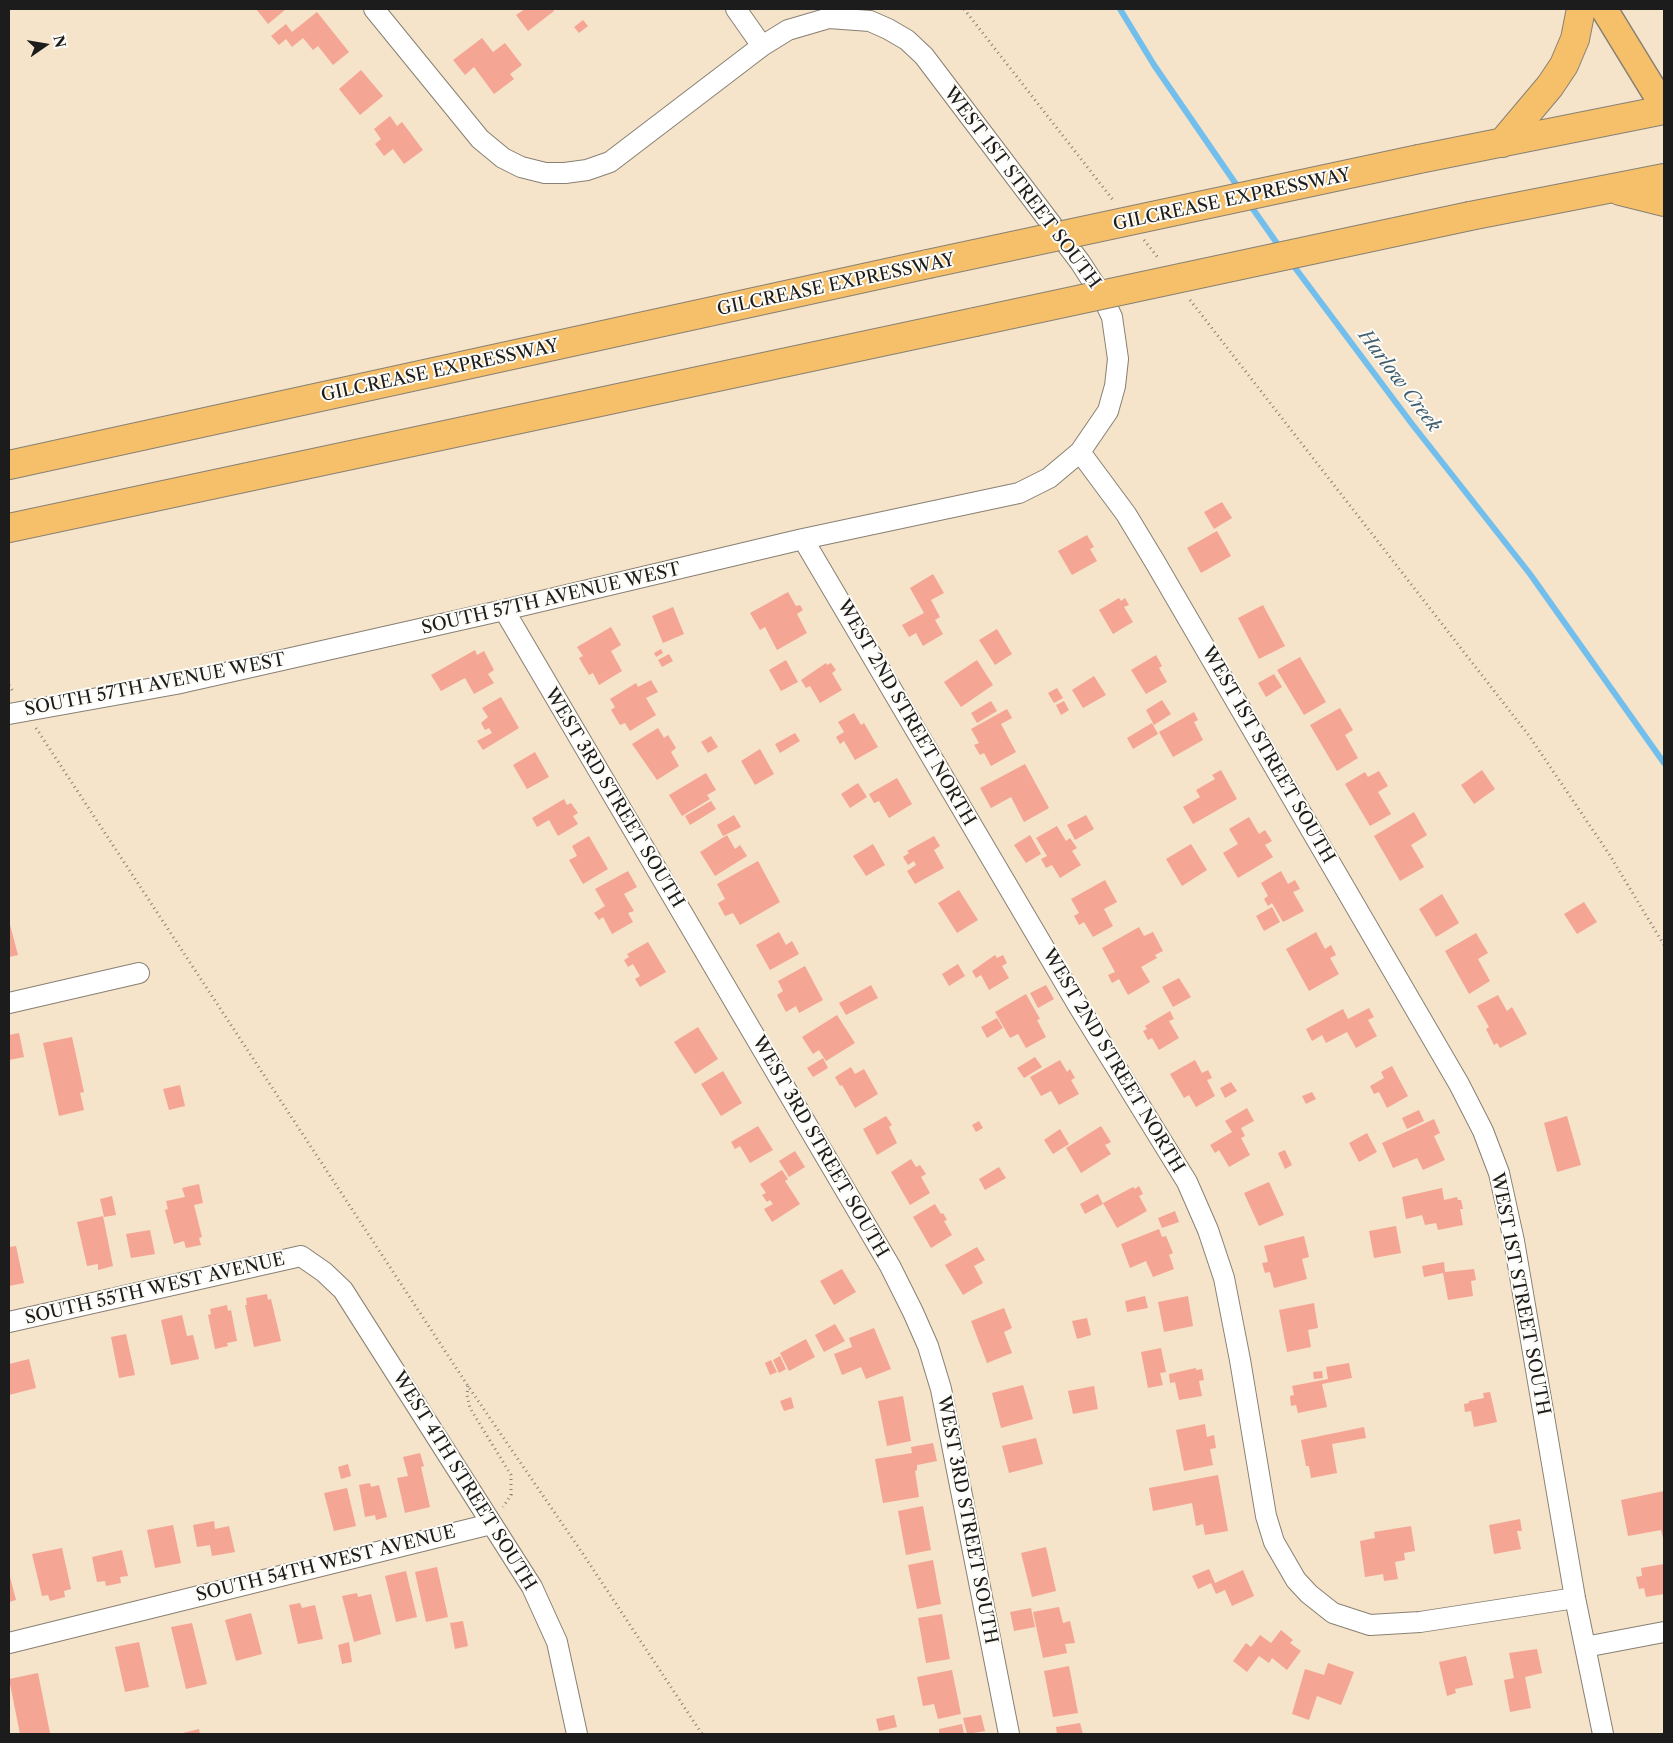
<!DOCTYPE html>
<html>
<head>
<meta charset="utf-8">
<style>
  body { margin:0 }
  #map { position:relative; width:1673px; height:1743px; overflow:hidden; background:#f5e3ca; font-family:"Libre Caslon Text",serif }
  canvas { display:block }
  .frame { position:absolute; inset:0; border:10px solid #1c1c1c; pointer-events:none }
  .north { position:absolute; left:20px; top:20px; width:50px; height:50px; -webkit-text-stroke:4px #fdfcf7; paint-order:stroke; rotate:77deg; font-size:14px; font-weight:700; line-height:20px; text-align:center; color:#1c1c1c }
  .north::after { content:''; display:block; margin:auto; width:18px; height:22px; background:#1c1c1c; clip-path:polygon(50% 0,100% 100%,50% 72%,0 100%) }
</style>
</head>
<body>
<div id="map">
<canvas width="1673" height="1743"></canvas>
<div class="frame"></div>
<div class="north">N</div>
</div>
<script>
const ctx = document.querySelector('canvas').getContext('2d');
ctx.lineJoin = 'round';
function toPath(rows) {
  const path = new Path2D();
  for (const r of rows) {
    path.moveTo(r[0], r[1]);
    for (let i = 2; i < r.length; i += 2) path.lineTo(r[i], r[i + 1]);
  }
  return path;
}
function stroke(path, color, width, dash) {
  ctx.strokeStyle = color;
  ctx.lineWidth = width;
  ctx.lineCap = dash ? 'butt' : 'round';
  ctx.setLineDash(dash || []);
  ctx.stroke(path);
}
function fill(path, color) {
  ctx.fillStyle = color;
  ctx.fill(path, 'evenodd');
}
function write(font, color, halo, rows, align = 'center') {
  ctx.font = font + ' "Libre Caslon Text",serif';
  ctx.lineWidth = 4;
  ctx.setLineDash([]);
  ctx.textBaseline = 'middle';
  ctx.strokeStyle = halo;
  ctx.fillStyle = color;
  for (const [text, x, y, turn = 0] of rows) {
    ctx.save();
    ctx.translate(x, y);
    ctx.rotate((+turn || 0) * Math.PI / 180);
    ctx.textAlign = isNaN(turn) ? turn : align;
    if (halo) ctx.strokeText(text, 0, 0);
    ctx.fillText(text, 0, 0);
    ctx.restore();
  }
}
stroke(toPath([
  [1120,9,1154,65,1240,190],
  [1248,202,1281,249],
  [1290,261,1412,424,1530,574,1664,763]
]), '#72beec', 6);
fill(toPath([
  [256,9,286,9,268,24],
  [525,9,553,9,554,11,528,31,516,15],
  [317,12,349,52,333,65,318,46,313,50,303,38,292,47,286,39,279,45,271,36,286,24,292,32],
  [583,20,588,26,579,33,574,27],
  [482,38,493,52,505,43,522,65,510,74,514,79,494,94,474,67,465,75,453,60],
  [361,70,383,96,360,115,339,89],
  [390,116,397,126,402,122,423,150,404,164,393,149,384,156,375,144,381,139,374,129],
  [1222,502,1232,518,1214,529,1204,512],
  [1217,531,1231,556,1201,573,1187,548],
  [1087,535,1094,547,1090,549,1097,561,1072,575,1058,551],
  [933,574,944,593,931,600,940,617,935,620,943,634,923,646,916,633,909,637,902,625,924,613,910,588],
  [788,592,796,606,800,605,803,610,797,614,807,633,777,650,765,627,760,630,750,613],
  [1119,598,1121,601,1125,598,1129,605,1124,607,1133,622,1113,634,1099,610],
  [1263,605,1285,646,1259,659,1238,618],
  [673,607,684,634,663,643,652,616],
  [611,627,621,645,611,651,622,671,599,685,593,673,589,675,579,658,583,656,577,647],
  [997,629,1012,654,995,665,979,640],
  [661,649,663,653,656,657,654,653],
  [475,650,477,655,484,651,494,670,488,674,494,683,474,694,465,678,441,691,431,675],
  [669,654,673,661,662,667,658,660],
  [1156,655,1162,666,1159,668,1167,682,1146,694,1131,670],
  [1300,657,1326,702,1304,715,1277,670],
  [786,660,798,682,781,691,769,670],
  [977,660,993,685,961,707,944,682],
  [826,663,827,665,831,663,836,670,832,673,842,690,820,703,810,686,806,688,801,680],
  [1274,674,1282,687,1266,697,1258,683],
  [1094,676,1106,695,1083,708,1072,690],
  [651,680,658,692,646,698,656,715,630,731,625,723,620,725,611,710,615,707,610,699,636,683,638,687],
  [1057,688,1063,698,1054,703,1048,693],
  [501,697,519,728,483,750,477,741,492,733,489,728,485,730,481,723,488,717,482,708],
  [1162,700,1171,714,1154,725,1146,710],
  [991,701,997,711,977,723,971,713],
  [1064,701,1069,710,1061,715,1056,705],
  [1340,708,1353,730,1345,735,1358,758,1337,771,1310,725],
  [1007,709,1012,718,1001,724,1016,752,991,766,984,753,980,755,974,745,979,743,971,729],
  [1194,712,1198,720,1194,722,1203,740,1173,757,1159,732],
  [854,713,861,725,864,723,878,747,855,760,844,741,840,744,836,737,844,732,838,722],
  [1152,723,1158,734,1133,749,1127,738],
  [658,728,664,738,668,735,676,748,671,752,679,766,657,780,632,744],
  [795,733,800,741,780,753,775,744],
  [711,736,718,747,708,753,701,742],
  [760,749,774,774,755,785,741,761],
  [535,752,549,777,527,789,513,765],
  [1025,764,1049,808,1024,822,1011,797,991,808,980,788],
  [1221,770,1237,799,1193,824,1183,807,1200,797,1196,790,1215,779,1212,775],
  [1482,770,1495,789,1474,804,1461,785],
  [1379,771,1388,786,1378,792,1391,814,1370,826,1345,784,1365,772,1368,777],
  [706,773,716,790,707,795,710,799,682,816,669,795],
  [897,778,912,804,889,818,879,801,874,803,869,794],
  [858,783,867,797,850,808,841,794],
  [564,799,567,805,571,803,578,813,573,816,578,824,558,836,549,820,537,827,532,818],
  [711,801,716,809,690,825,685,816],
  [1414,812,1427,835,1411,845,1424,867,1400,881,1374,836],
  [734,815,741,827,723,836,717,825],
  [1086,815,1094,829,1075,840,1067,825],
  [1249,817,1259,834,1265,830,1272,841,1265,845,1273,857,1238,878,1223,853,1238,844,1229,829],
  [1057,826,1066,841,1070,838,1077,848,1072,851,1081,865,1060,878,1052,865,1046,868,1041,859,1047,856,1036,838],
  [727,835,735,849,740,845,747,856,715,876,700,852],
  [1030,835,1041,854,1026,863,1014,845],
  [589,836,608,869,583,884,569,860,577,856,572,846],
  [934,836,940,846,934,850,944,868,915,884,907,871,916,865,914,861,908,865,903,857,909,853,907,851],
  [873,844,885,865,866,876,853,856],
  [1191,844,1207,870,1182,886,1166,859],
  [758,861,780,902,740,925,733,913,725,916,718,903,725,899,717,884],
  [628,871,637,887,624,894,634,911,628,913,633,922,612,934,603,917,599,920,594,913,605,906,595,889],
  [1281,871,1288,884,1295,880,1300,889,1293,892,1304,911,1283,922,1272,903,1268,906,1264,899,1268,896,1261,883],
  [1105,880,1117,902,1104,909,1113,926,1093,937,1084,922,1079,925,1074,916,1079,913,1071,899],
  [959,890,978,920,957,933,938,903],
  [1442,894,1459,923,1436,937,1419,909],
  [1584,902,1597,922,1577,934,1564,914],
  [1272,907,1280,922,1264,931,1256,916],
  [9,921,18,955,9,957],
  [1139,927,1144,936,1153,932,1163,951,1155,955,1157,958,1141,967,1150,982,1128,995,1119,979,1112,983,1108,975,1115,972,1102,948],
  [779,932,786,945,792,941,799,954,770,970,756,945],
  [1316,932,1325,949,1331,945,1336,955,1330,958,1339,974,1309,991,1286,949],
  [1476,933,1488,953,1478,959,1490,981,1469,994,1445,951],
  [648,942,666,972,640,987,635,979,640,976,633,964,628,967,624,960,629,957,627,954],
  [995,955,997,958,1003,955,1007,963,1002,966,1009,978,989,990,981,975,976,978,972,971],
  [958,964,965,976,949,986,942,974],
  [805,966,823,1000,799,1013,796,1006,786,1012,777,995,783,991,778,981],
  [1179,978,1191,997,1173,1007,1162,987],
  [871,985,878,998,846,1015,839,1003],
  [1046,985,1054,999,1038,1008,1030,993],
  [1026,994,1040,1019,1037,1020,1046,1037,1026,1048,1018,1034,1010,1038,995,1012],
  [1498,995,1507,1011,1512,1007,1527,1034,1500,1048,1497,1043,1494,1045,1486,1029,1489,1027,1477,1006],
  [1369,1008,1374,1017,1368,1020,1377,1036,1356,1048,1347,1032,1326,1043,1322,1035,1312,1041,1306,1029,1343,1009,1348,1019],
  [1170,1011,1174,1019,1169,1021,1179,1038,1159,1050,1152,1038,1148,1040,1143,1031,1147,1029,1145,1026],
  [837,1015,855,1043,826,1061,819,1050,813,1054,802,1037],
  [997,1018,1003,1028,987,1038,981,1027],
  [698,1027,718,1059,695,1074,674,1042],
  [19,1033,24,1057,9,1060,9,1035],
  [72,1037,84,1092,80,1093,84,1110,59,1116,43,1043],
  [1035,1057,1042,1067,1024,1078,1017,1068],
  [823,1058,828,1068,813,1077,807,1068],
  [1060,1060,1067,1072,1070,1069,1075,1078,1071,1080,1079,1094,1059,1105,1051,1091,1041,1096,1030,1077],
  [1195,1060,1202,1073,1208,1070,1212,1078,1207,1080,1215,1096,1196,1107,1189,1095,1184,1098,1170,1074],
  [1392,1066,1408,1096,1387,1108,1379,1092,1374,1094,1370,1086,1384,1078,1381,1072],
  [851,1067,855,1074,864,1069,878,1094,855,1108,842,1085,840,1086,835,1077],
  [723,1071,742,1103,721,1116,701,1084],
  [1231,1082,1237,1091,1225,1098,1220,1088],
  [180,1085,185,1106,169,1110,163,1089],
  [1312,1092,1316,1099,1306,1104,1302,1096],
  [1247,1108,1254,1121,1241,1128,1245,1136,1241,1138,1250,1155,1229,1167,1219,1150,1215,1153,1210,1145,1232,1132,1225,1121],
  [1419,1110,1424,1121,1407,1129,1402,1118],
  [886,1116,892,1125,889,1127,897,1143,877,1155,863,1129],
  [1567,1116,1581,1165,1557,1172,1544,1123],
  [1434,1119,1440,1133,1434,1136,1445,1160,1423,1170,1417,1158,1393,1168,1382,1143],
  [979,1121,983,1128,976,1132,972,1125],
  [758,1126,773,1150,750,1163,740,1146,735,1149,731,1142],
  [1101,1126,1111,1142,1105,1145,1111,1154,1081,1173,1066,1148],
  [1060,1129,1069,1144,1053,1154,1044,1140],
  [1367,1133,1377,1152,1359,1162,1349,1143],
  [1285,1150,1292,1165,1285,1169,1278,1153],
  [795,1151,805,1167,789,1177,779,1161],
  [911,1159,916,1167,920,1165,926,1174,921,1177,930,1193,910,1205,891,1172],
  [999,1167,1006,1178,985,1190,979,1179],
  [782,1170,788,1179,785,1181,800,1204,772,1222,764,1209,773,1204,770,1200,767,1202,762,1195,766,1193,760,1184],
  [1269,1182,1284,1215,1259,1226,1244,1193],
  [199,1184,203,1203,194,1205,202,1237,199,1238,201,1245,186,1248,184,1241,174,1244,165,1210,168,1209,166,1201,185,1197,182,1188],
  [1139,1186,1143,1194,1139,1196,1147,1211,1117,1228,1103,1203,1133,1187,1135,1189],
  [1442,1188,1444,1200,1457,1197,1458,1200,1461,1200,1463,1209,1460,1209,1463,1225,1438,1230,1436,1223,1425,1225,1422,1215,1406,1219,1402,1197],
  [1098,1194,1103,1204,1085,1214,1080,1204],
  [112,1196,116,1215,104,1217,100,1199],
  [935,1204,941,1214,943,1213,947,1220,944,1221,952,1235,931,1248,913,1217],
  [1175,1211,1179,1222,1162,1228,1158,1218],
  [103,1216,113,1266,98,1270,98,1264,87,1266,77,1222],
  [1396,1226,1401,1253,1374,1258,1369,1231],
  [1159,1229,1162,1237,1166,1236,1173,1253,1169,1255,1174,1269,1153,1277,1146,1261,1130,1268,1121,1244],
  [150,1230,155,1254,131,1258,126,1234],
  [1304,1236,1309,1257,1302,1259,1307,1279,1274,1288,1270,1272,1265,1273,1262,1263,1268,1262,1264,1246],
  [16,1246,24,1283,9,1286,9,1247],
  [977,1247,985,1260,974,1266,983,1283,963,1295,945,1265],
  [1444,1262,1445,1272,1474,1269,1476,1280,1471,1281,1473,1296,1448,1300,1443,1273,1424,1277,1422,1266],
  [842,1269,856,1292,834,1305,820,1281],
  [267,1294,268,1300,271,1299,281,1341,254,1347,245,1305,247,1305,246,1298],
  [1145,1296,1148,1308,1127,1312,1125,1301],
  [1188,1296,1193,1326,1164,1332,1158,1302],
  [1314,1303,1318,1328,1308,1330,1311,1347,1287,1352,1279,1310],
  [227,1305,228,1311,231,1310,237,1341,227,1343,228,1346,215,1349,208,1315,211,1314,210,1309],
  [1004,1308,1012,1328,1004,1332,1012,1353,987,1363,971,1321],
  [182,1315,187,1336,193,1335,199,1359,171,1365,161,1320],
  [1087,1318,1091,1335,1077,1339,1072,1321],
  [835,1324,845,1341,824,1352,815,1335],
  [874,1328,891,1369,866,1379,861,1367,842,1375,834,1354,852,1347,849,1338],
  [126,1334,135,1375,119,1378,111,1337],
  [806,1339,815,1357,789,1371,780,1353],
  [1161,1348,1166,1372,1160,1373,1163,1385,1148,1388,1141,1352],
  [780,1356,786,1369,779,1373,773,1360],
  [29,1359,36,1388,9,1395,9,1364],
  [771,1360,777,1372,770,1375,765,1363],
  [1349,1363,1352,1378,1322,1384,1327,1407,1298,1413,1296,1405,1291,1406,1290,1396,1294,1395,1292,1386,1328,1379,1326,1367],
  [1196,1368,1196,1370,1202,1369,1204,1380,1199,1381,1202,1396,1179,1400,1175,1382,1170,1383,1169,1374],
  [1322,1371,1323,1378,1314,1379,1313,1372],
  [1023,1385,1033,1419,1001,1428,992,1393],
  [1094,1386,1098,1409,1073,1414,1068,1391],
  [1490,1392,1497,1422,1474,1427,1471,1411,1465,1412,1464,1404,1469,1403,1469,1401,1484,1398,1483,1393],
  [903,1396,911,1441,887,1446,878,1401],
  [791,1397,794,1408,784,1411,780,1401],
  [1205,1424,1207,1437,1214,1435,1216,1448,1210,1449,1213,1465,1184,1471,1176,1430],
  [1364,1427,1366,1438,1332,1444,1337,1473,1311,1478,1309,1466,1306,1466,1301,1440],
  [1036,1438,1043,1464,1009,1473,1002,1446],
  [933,1443,937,1461,917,1465,917,1470,915,1471,919,1497,883,1503,875,1459,912,1453,911,1447],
  [420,1453,424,1466,421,1467,430,1507,405,1513,397,1478,408,1476,403,1457],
  [348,1464,351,1476,341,1479,338,1467],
  [1218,1475,1228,1531,1205,1535,1203,1524,1196,1526,1192,1503,1153,1511,1149,1488],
  [370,1483,371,1487,379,1485,387,1517,376,1520,375,1515,365,1517,359,1485],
  [347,1488,356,1526,334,1531,324,1493],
  [1664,1491,1664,1542,1661,1530,1628,1536,1621,1500],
  [923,1506,931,1550,906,1555,898,1511],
  [1520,1519,1522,1531,1517,1531,1521,1549,1494,1554,1489,1525],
  [214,1521,215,1529,229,1526,235,1552,212,1556,210,1545,197,1547,193,1525],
  [173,1525,181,1563,155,1568,147,1530],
  [1411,1526,1415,1551,1404,1553,1405,1560,1395,1562,1398,1579,1384,1581,1383,1574,1365,1577,1360,1541,1375,1538,1374,1532],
  [1046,1547,1056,1591,1032,1597,1021,1553],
  [62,1548,71,1589,64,1591,65,1597,50,1601,48,1595,42,1596,32,1554],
  [122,1550,128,1576,120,1577,121,1583,106,1586,105,1581,97,1582,92,1557],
  [933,1560,941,1604,917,1609,908,1565],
  [1664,1564,1664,1594,1646,1597,1644,1588,1639,1589,1636,1577,1642,1576,1641,1568],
  [437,1567,448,1617,426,1622,415,1572],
  [1209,1569,1215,1583,1243,1570,1254,1596,1232,1606,1225,1590,1216,1594,1211,1583,1198,1589,1192,1576],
  [406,1571,417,1617,396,1622,385,1576],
  [9,1573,16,1600,9,1602],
  [357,1593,358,1597,371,1594,381,1634,354,1642,342,1596],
  [300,1603,302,1608,315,1605,323,1639,298,1644,289,1605],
  [1059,1607,1063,1623,1070,1621,1075,1643,1065,1644,1067,1653,1043,1658,1033,1612],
  [1031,1608,1035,1627,1014,1631,1010,1612],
  [251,1613,262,1654,236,1661,225,1620],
  [942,1614,950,1659,926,1663,918,1618],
  [463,1621,468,1646,455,1649,450,1623],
  [192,1623,207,1684,186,1689,171,1627],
  [1281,1630,1293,1640,1290,1643,1301,1651,1287,1670,1272,1658,1269,1663,1259,1656,1247,1672,1233,1661,1246,1643,1251,1647,1260,1635,1271,1643],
  [139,1642,149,1687,125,1692,115,1647],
  [349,1642,352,1662,342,1664,338,1645],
  [1537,1649,1542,1673,1525,1677,1531,1708,1510,1712,1504,1680,1514,1678,1509,1653],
  [1466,1656,1473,1685,1455,1689,1456,1693,1447,1696,1439,1662],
  [1328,1663,1354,1672,1341,1705,1317,1696,1309,1720,1292,1714,1305,1669,1324,1675],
  [1069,1666,1078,1713,1053,1717,1044,1671],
  [952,1670,961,1714,938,1719,934,1704,923,1706,917,1677],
  [38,1673,50,1733,20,1734,9,1679],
  [894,1715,897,1727,879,1731,876,1719],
  [981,1715,985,1731,967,1734,963,1718],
  [1080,1723,1083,1734,1057,1734,1056,1727],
  [962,1724,964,1734,939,1734,939,1729],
  [199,1729,200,1734,179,1734]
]), '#f5a594');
const minor = toPath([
  [736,9,762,46],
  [1080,452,1126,514,1155,562,1459,1084,1483,1131,1499,1173,1514,1241,1575,1598,1603,1734],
  [803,539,1079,1007,1187,1182,1208,1230,1224,1278,1240,1360,1266,1516,1274,1542,1296,1580,1309,1594,1333,1613,1370,1625,1420,1622,1575,1598],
  [504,610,890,1266,913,1312,928,1346,941,1389,1009,1734],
  [9,714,176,684,504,610,803,539,1019,493,1049,478,1080,452,1108,411,1115,386,1118,359,1112,317,1102,296,1080,262,924,56,907,40,888,29,870,21,829,18,788,30,762,46,610,162,587,170,565,173,545,173,521,167,503,158,480,139,374,9],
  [9,1003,139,973],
  [9,1322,301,1256,324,1272,343,1290,532,1587,557,1642,577,1734],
  [9,1643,491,1524],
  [1585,1647,1664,1632]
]);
const major = toPath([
  [1604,9,1664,107]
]);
const highway = toPath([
  [1502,143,1550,86,1564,65,1575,39,1581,9],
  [1419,159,1664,110],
  [1620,191,1664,202],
  [1470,216,1664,178],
  [9,465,928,264],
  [9,528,975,322]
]);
stroke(minor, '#888073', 22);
stroke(major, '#888073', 29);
stroke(highway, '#888073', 30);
stroke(toPath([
  [964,9,1113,200],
  [1144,240,1159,259],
  [1190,300,1530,737,1609,854,1664,945],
  [9,685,14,693],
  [36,728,468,1386,585,1557,702,1734],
  [468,1386,467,1395,470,1408,511,1475,511,1495,503,1507]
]), '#888073', 3, [1, 4]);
stroke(minor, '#fff', 20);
stroke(major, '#f6c06b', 26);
stroke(highway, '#f6c06b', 28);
const highwayBridge = toPath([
  [928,264,1419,159],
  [975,322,1470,216]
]);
stroke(highwayBridge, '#888073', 30, []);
stroke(highwayBridge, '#f6c06b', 28);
write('18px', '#1c1c1c', '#fdfcf7', [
  ["WEST 1ST STREET SOUTH",1022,188,53],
  ["GILCREASE EXPRESSWAY",1232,200,-12],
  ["GILCREASE EXPRESSWAY",836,285,-12],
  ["GILCREASE EXPRESSWAY",440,371,-12],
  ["SOUTH 57TH AVENUE WEST",551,599,-13],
  ["SOUTH 57TH AVENUE WEST",155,685,-11],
  ["WEST 2ND STREET NORTH",906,713,60],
  ["WEST 1ST STREET SOUTH",1268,755,60],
  ["WEST 3RD STREET SOUTH",614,798,59],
  ["WEST 2ND STREET NORTH",1113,1061,59],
  ["WEST 3RD STREET SOUTH",820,1147,60],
  ["SOUTH 55TH WEST AVENUE",155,1289,-13],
  ["WEST 1ST STREET SOUTH",1520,1294,79],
  ["WEST 4TH STREET SOUTH",464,1481,58],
  ["WEST 3RD STREET SOUTH",967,1520,79],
  ["SOUTH 54TH WEST AVENUE",326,1564,-14]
]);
write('italic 19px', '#3e5d6f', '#fdfcf7', [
  ["Harlow Creek",1399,381,53]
]);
</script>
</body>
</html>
